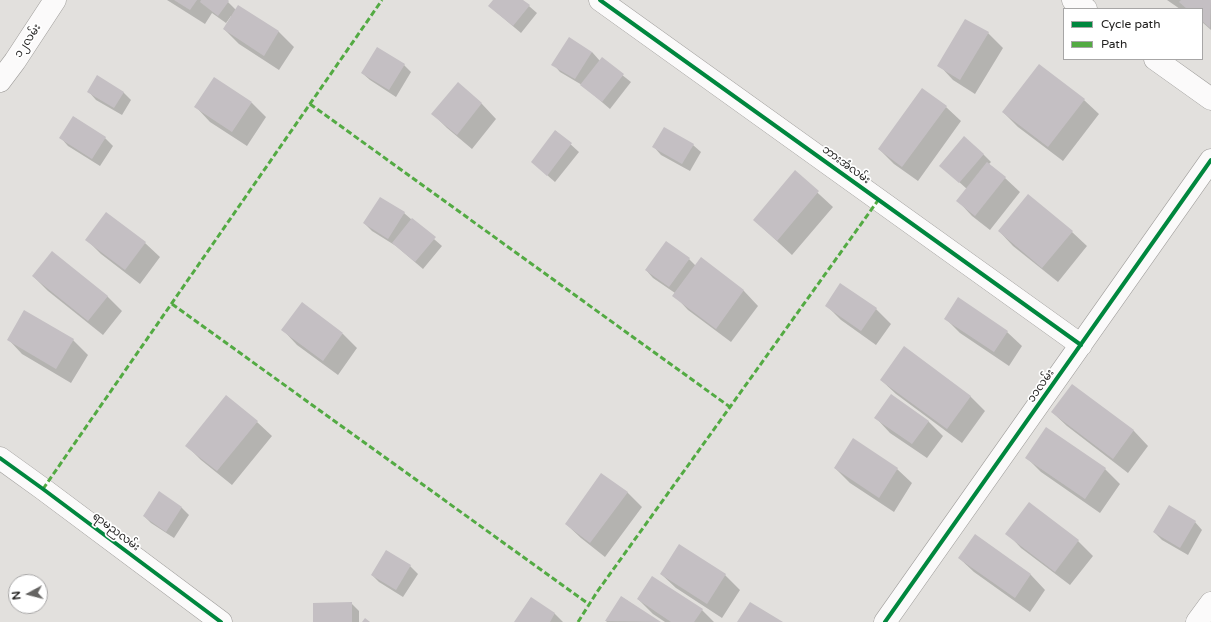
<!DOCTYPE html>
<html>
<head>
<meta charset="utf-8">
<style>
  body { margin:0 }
  #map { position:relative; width:1211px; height:622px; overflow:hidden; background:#e2e0dd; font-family:"Varela Round",sans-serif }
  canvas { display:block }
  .legend { position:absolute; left:1063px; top:8px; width:140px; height:52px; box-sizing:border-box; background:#fff; border:1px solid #a7a6a6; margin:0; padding:5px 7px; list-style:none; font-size:12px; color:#222120 }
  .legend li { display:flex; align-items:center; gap:8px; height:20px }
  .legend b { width:20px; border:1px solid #a7a6a6 }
  .north { position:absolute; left:8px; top:574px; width:40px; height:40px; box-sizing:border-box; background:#fff; border:1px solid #a7a6a6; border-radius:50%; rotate:263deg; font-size:11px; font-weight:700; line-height:16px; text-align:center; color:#222120 }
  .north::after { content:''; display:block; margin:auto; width:14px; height:18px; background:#656462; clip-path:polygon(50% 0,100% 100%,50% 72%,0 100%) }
</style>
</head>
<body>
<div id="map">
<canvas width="1211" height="622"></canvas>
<ul class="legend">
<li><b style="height:5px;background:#00873e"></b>Cycle path</li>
<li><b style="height:5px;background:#53aa43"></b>Path</li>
</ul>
<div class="north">N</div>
</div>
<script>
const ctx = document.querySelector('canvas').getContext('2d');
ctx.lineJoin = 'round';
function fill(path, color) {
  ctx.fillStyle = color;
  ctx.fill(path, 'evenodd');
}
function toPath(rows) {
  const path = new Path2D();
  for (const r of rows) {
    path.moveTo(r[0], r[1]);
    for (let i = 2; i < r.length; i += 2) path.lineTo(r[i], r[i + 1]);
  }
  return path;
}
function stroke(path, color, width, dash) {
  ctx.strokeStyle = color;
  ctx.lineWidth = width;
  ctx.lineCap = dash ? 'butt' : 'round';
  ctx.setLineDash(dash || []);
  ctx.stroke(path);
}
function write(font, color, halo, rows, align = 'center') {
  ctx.font = font + ' "Varela Round","Noto Sans Myanmar",sans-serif';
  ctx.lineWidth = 3.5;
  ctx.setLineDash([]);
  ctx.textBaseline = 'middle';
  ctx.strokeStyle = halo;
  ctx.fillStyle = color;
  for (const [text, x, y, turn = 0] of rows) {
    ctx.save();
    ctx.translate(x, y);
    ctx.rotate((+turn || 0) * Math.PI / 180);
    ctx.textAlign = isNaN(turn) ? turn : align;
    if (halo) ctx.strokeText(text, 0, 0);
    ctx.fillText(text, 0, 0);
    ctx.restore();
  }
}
fill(toPath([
  [167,0,226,0,236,10,238,7,279,32,294,47,279,70,239,44,224,29,232,17,231,16,226,23,212,13,205,24],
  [494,0,522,0,537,13,521,33,489,6],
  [1167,0,1211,0,1211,30,1202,22,1202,9,1180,9],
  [988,33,1003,48,975,94,953,80,939,65],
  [592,52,600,61,602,59,631,82,610,109,582,85,560,72,553,64],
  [404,65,411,72,396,97,370,80,362,73],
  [458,84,482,104,496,119,472,149,447,128,433,114],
  [89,92,123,92,131,100,122,115,96,100],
  [1084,100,1099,114,1063,161,1018,127,1003,112],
  [252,103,266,117,247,146,210,122,196,107],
  [946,107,961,121,918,181,894,164,879,149],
  [74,117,105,138,113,146,100,166,68,146,61,138],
  [556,131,579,152,555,182,532,162],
  [693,145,701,152,690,171,661,155,654,147],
  [983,154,991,162,989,164,1005,178,1020,192,990,230,972,216,958,201,967,189,941,166],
  [795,172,833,207,792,255,754,220],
  [404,213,442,246,423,269,396,246,372,231,364,223],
  [999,231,1072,232,1087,246,1058,282,1013,246],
  [87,240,145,243,160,257,140,284,101,254],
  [689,259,696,266,701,259,744,291,758,306,731,342,688,310,674,295,675,293,653,278,646,270],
  [33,276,107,296,122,311,103,335,48,291],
  [826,305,876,309,891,324,876,345,841,320],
  [945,318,1007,332,1022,346,1009,366,960,333],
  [283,330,343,334,357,348,338,375,297,345],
  [8,339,73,340,88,355,71,383,22,354],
  [881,380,970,396,985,411,962,443,896,394],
  [1072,385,1134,431,1148,446,1128,473,1067,426,1052,412],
  [876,418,928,421,943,436,927,458,890,433],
  [257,422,272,436,232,485,201,460,187,446],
  [1027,458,1105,469,1120,484,1100,513,1041,472],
  [835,468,897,469,912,483,894,512,850,483],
  [627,492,642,507,605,557,581,538,566,524],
  [159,493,182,508,189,515,174,538,151,523,144,516],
  [1195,522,1202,530,1188,555,1162,540,1154,532],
  [1007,533,1078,541,1093,556,1070,585,1021,548],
  [975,535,1031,575,1045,590,1030,612,974,572,959,558],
  [387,551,410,566,418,574,403,597,379,582,372,575],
  [661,574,725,575,740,590,722,618,676,588],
  [622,597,659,622,607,622,606,621],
  [531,598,555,614,563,622,515,622],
  [638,599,702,610,714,622,665,622,653,614],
  [351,603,359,611,359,622,314,622]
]), '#0003');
fill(toPath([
  [174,0,197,0,190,10],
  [201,0,228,0,229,1,218,16,200,2],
  [493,0,523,0,530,5,513,26,488,6],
  [1181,0,1211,0,1210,28,1202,21,1202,9,1187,9,1179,2],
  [238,5,279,31,264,56,223,29],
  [965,19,989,32,960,80,937,66],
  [569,37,592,52,575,79,551,65],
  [377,47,405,64,389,90,361,73],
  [602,57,624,74,602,102,580,85],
  [1039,64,1085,99,1048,147,1002,112],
  [97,75,124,92,114,108,87,92],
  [214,77,252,102,232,132,194,107],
  [458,82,482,103,457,135,431,114],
  [922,88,947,106,902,167,878,149],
  [73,116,106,137,92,159,59,138],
  [664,127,694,144,682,164,652,147],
  [555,130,572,143,547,176,531,162],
  [964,136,984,154,959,183,939,166],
  [987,162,1006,177,975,216,956,201],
  [795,170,819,191,777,241,753,220],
  [1028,194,1073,231,1042,268,998,231],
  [380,197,405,212,388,239,363,223],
  [106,212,146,242,125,270,85,240],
  [412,218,436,237,415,262,392,243],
  [666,241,690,258,669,287,645,270],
  [52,251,108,296,88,321,32,276],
  [701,257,744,290,716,329,672,296],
  [840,283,877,308,861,331,825,306],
  [958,297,1008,331,994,352,944,319],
  [302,302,343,333,323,361,281,330],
  [24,310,74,339,56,369,7,340],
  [904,346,971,396,947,429,880,380],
  [1072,384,1134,430,1113,459,1051,412],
  [891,394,929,421,912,444,874,418],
  [226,395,258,421,217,471,185,446],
  [1046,427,1106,468,1085,499,1025,458],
  [853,438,898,468,879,498,834,468],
  [601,473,628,492,590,543,565,524],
  [159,491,182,507,166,532,143,516],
  [1029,502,1079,540,1055,572,1005,534],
  [1169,505,1196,521,1180,548,1153,532],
  [975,534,1031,574,1015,598,958,558],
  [679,544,726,574,707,604,660,574],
  [386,550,411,565,396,590,371,575],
  [652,576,703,609,694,622,671,622,637,599],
  [621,596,661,622,605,621],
  [531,597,555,613,550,622,514,622],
  [352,602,352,622,313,622,313,603],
  [750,602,783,622,737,622],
  [365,618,370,622,362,622]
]), '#c4bfc3');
const street = toPath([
  [600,0,1081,345],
  [1073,0,1086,9],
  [1155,59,1211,99],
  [0,81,15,61,55,0],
  [0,458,43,489,221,622],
  [885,622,1211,160],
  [1197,622,1211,603]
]);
stroke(street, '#9e9c9a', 23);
stroke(street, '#fbfafa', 22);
stroke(toPath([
  [310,104,730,407],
  [172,304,590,605],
  [43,489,382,0],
  [578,622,597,592,730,407,879,199]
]), '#53aa43', 3, [6, 3]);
stroke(toPath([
  [600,0,1081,345],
  [0,458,43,489,221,622],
  [885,622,1211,160]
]), '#00873e', 4);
write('11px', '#222120', '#fff', [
  ["၁၂လမ်း",28,41,-56],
  ["ဘားအံလမ်း",846,165,36],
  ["၁၁လမ်း",1041,386,-55],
  ["ရာမညလမ်း",116,532,37]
]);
</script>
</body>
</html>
